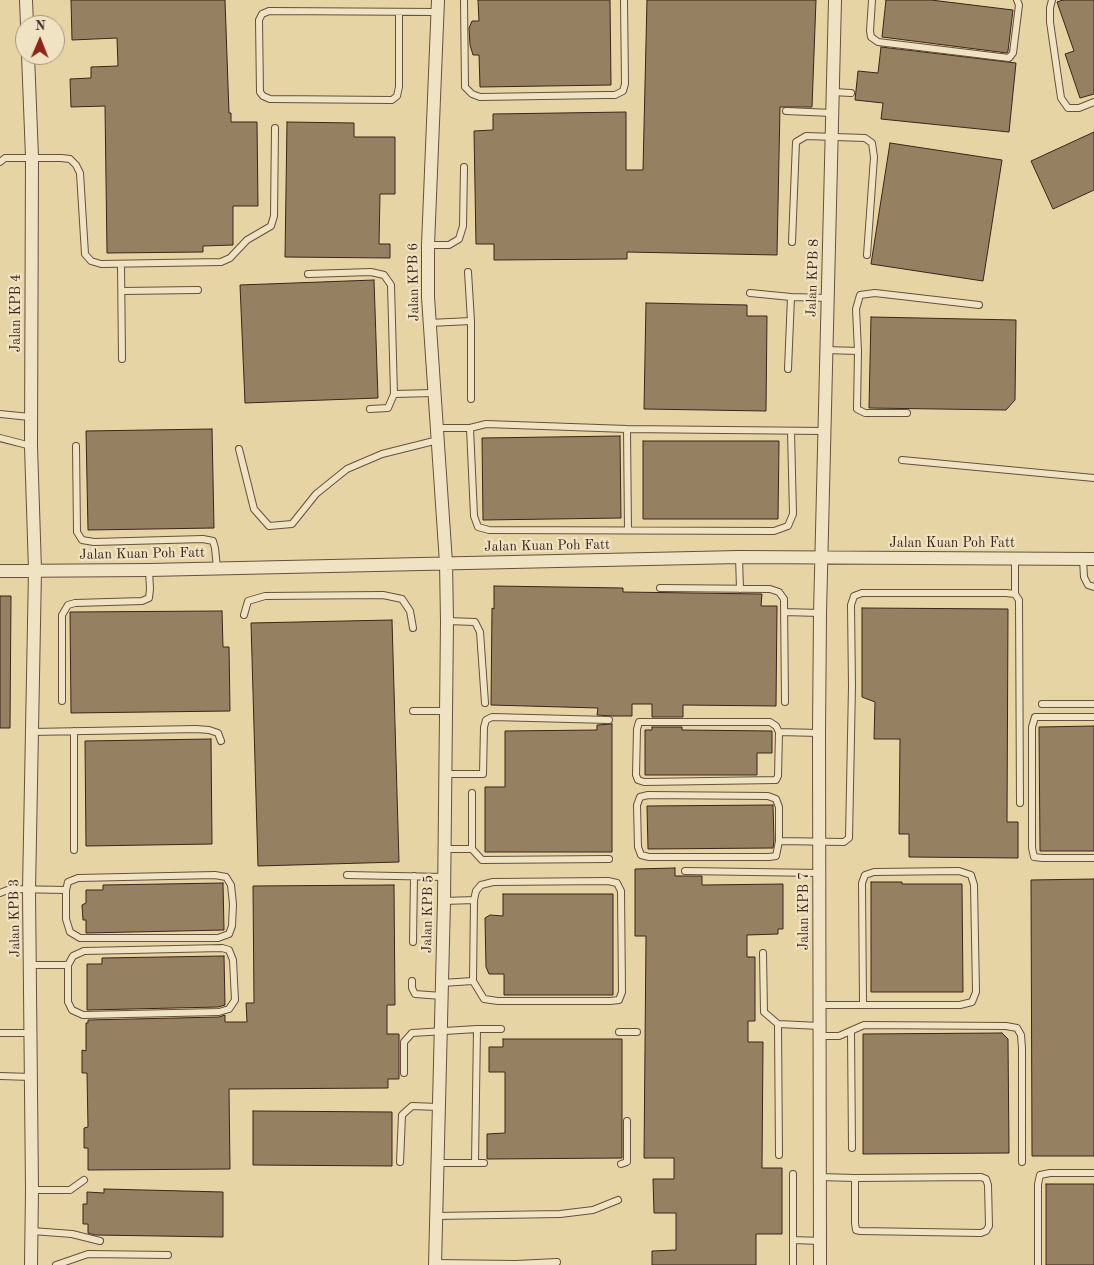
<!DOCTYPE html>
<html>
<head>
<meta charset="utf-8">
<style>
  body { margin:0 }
  #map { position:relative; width:1094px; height:1265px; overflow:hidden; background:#e7d4a4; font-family:"Old Standard TT",serif }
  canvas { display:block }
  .north { position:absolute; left:15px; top:15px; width:50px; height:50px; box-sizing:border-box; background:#efe3c4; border:1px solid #a79780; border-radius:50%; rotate:1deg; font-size:14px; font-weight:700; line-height:20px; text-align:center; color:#3c241a }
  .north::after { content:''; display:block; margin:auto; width:18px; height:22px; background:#8f2418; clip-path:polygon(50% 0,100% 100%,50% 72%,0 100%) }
</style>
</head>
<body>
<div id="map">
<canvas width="1094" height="1265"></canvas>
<div class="north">N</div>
</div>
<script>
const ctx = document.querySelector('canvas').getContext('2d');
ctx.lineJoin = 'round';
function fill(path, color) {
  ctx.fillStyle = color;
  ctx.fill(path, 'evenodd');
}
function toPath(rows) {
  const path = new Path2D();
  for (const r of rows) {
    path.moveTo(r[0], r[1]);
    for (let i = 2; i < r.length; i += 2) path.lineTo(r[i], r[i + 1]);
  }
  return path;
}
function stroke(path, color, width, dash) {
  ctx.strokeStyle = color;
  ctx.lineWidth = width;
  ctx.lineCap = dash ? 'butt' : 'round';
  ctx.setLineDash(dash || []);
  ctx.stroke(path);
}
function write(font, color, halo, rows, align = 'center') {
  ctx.font = font + ' "Old Standard TT",serif';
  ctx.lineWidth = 4.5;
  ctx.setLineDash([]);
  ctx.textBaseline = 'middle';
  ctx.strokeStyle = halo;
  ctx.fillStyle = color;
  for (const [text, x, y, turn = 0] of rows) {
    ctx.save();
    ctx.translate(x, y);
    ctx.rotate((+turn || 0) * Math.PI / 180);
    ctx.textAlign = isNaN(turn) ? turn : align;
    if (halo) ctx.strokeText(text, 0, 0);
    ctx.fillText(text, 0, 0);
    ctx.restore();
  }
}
const building = toPath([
  [71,0,225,0,229,113,231,113,231,122,257,122,258,206,233,206,233,245,203,246,203,252,107,253,105,106,71,107,70,79,91,78,91,67,118,66,117,38,72,40,71,0],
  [478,0,610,0,611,85,480,87,479,55,473,55,470,45,469,28,472,21,479,21,478,0],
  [647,0,816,0,812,107,780,107,777,255,627,252,627,259,494,260,494,244,476,244,474,131,493,130,493,114,626,112,626,170,643,170,647,0],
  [886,0,931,0,1013,10,1008,51,1007,53,882,37,886,0],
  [1063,0,1094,0,1094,94,1080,98,1065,54,1074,51,1057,2,1063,0],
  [881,47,1016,63,1009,132,881,119,883,103,855,100,858,71,878,73,881,47],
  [287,122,354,123,354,137,395,137,395,194,380,194,379,244,390,244,390,258,285,257,287,122],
  [1094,132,1094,190,1053,209,1031,161,1094,132],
  [890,143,1002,160,983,281,871,264,890,143],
  [374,280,378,398,245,403,240,285,374,280],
  [646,303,747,305,747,316,767,316,766,411,644,409,646,303],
  [871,317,1016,320,1015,400,1006,410,869,408,871,317],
  [212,429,214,528,88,530,86,431,212,429],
  [620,436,621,518,483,520,482,438,620,436],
  [643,441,779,441,778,519,643,519,643,441],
  [494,586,623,588,623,592,762,594,761,606,777,606,776,706,683,705,683,717,652,717,652,704,632,704,632,716,612,716,597,715,598,708,491,705,492,608,494,609,494,586],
  [0,596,11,596,10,728,0,728,0,596],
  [862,608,1008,609,1007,822,1018,822,1018,858,909,857,909,834,899,834,900,739,874,739,875,702,862,697,862,608],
  [222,611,223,647,229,647,230,711,71,713,70,612,222,611],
  [392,620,399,862,258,866,251,623,392,620],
  [612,724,612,852,485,852,485,787,505,787,505,731,597,730,597,725,612,724],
  [1094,726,1094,851,1040,851,1039,727,1094,726],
  [652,727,682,727,682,730,772,731,772,753,757,753,757,775,645,775,645,730,652,730,652,727],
  [211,739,212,844,86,846,85,741,211,739],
  [773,805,774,841,773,848,648,849,647,806,773,805],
  [675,868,675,876,702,876,702,885,783,884,783,929,778,929,778,934,747,935,747,957,755,957,755,1021,748,1021,748,1042,763,1042,762,1168,782,1168,782,1234,756,1234,756,1265,652,1265,652,1251,676,1250,676,1213,654,1213,653,1179,674,1179,674,1158,644,1158,646,936,635,936,635,869,675,868],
  [1094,879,1094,1156,1032,1156,1031,880,1094,879],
  [871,882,902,882,902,884,962,884,963,992,871,992,871,882],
  [223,883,224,930,86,933,86,920,83,920,82,905,86,903,86,890,103,890,103,885,223,883],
  [394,885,395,1005,387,1005,387,1034,399,1034,399,1079,388,1079,388,1088,229,1089,230,1169,88,1170,88,1148,84,1148,84,1128,88,1127,87,1073,82,1073,82,1050,86,1051,86,1023,88,1023,88,1020,219,1017,225,1015,225,1022,247,1022,246,1003,254,1003,253,886,394,885],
  [503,894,613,894,613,995,504,995,504,974,489,974,486,967,485,918,490,915,503,916,503,894],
  [224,956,225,1005,218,1007,87,1010,87,964,102,964,102,958,224,956],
  [1002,1033,1008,1039,1009,1153,863,1154,863,1034,1002,1033],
  [503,1039,622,1039,622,1158,487,1159,487,1134,505,1133,505,1072,489,1072,489,1047,503,1047,503,1039],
  [253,1111,392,1112,392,1166,253,1165,253,1111],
  [1046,1184,1094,1184,1094,1265,1046,1265,1046,1184],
  [104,1189,223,1192,223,1237,95,1235,88,1233,88,1224,83,1224,83,1204,87,1204,87,1192,104,1193,104,1189]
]);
fill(building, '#958062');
stroke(building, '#3c241a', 1);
const lane = toPath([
  [464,0,465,87,472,94,480,97,606,95,615,95,623,91,625,84,624,0],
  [872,0,870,31,871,37,878,42,1009,58,1013,53,1019,5,1017,0],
  [1052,0,1050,8,1050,22,1061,98,1068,108,1079,108,1094,102],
  [399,12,399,87,397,96,392,100,270,99,263,96,260,92,259,20,262,14,269,11,438,12],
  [833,92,851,93],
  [786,111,832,113],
  [0,162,5,158,61,158,70,159,76,165,80,173,85,254,91,261,101,264,221,262,230,258,247,240,271,226,274,216,275,128],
  [792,242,796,142,806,136,865,138,872,143,874,157,867,255],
  [428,245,449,245,459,239,463,226,464,167],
  [121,264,122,359],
  [468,272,471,321,471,399],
  [308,274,371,272,384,275,391,285,394,394],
  [122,291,198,290],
  [750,293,791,297,828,298],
  [429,323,471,321],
  [826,350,858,351,856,309,860,295,875,293,979,305],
  [858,351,857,409,865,413,907,413],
  [788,369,791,297],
  [370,409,388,408,394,394,433,393],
  [0,414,30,417],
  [436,428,470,428,486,424,627,429,824,431],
  [470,428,474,516,478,527,489,530,774,531,788,526,793,514,791,431],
  [627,429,628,530],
  [0,438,31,446],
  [76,446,77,532,82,540,94,542,203,539,213,541,215,548,217,568],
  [239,449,254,509,269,526,292,524,316,494,347,469,382,454,438,440],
  [902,460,1094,478],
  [739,557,740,589],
  [1015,559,1015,594],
  [1083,559,1084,577,1088,585,1094,587],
  [660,588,770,589,779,592,784,599,785,702],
  [784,612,820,613],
  [244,615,248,601,265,596,383,595,402,599,410,611,413,628],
  [447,621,475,622,480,632,485,703],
  [62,701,62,615,68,605,75,603,142,601,149,598,150,589,149,570],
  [1042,704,1094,704],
  [413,711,445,711],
  [1094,717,1035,717,1032,727,1032,848,1034,857,1043,858,1094,858],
  [31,732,196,729,209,730,218,733,221,741],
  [779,732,776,726,770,722,639,722,637,729,636,775,638,780,644,782,776,780,778,776,779,732,819,733],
  [444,774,483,774,484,727,486,720,492,717,609,720],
  [779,841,779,807,776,799,768,796,648,795,640,797,637,805,638,847,641,855,649,857,769,857,776,856,779,841,844,842,849,838,852,686,851,605,854,596,862,593,1006,593,1015,594,1019,600,1020,803],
  [444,849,472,849,472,793],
  [472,849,482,860,609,859],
  [74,850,74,731],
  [685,871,819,873],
  [347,875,444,877],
  [0,893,10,889,66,890,68,882,78,878,215,875,226,877,231,885,233,904,232,926,229,934,218,938,80,938,70,932,66,919,66,890],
  [444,901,474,900,476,891,481,885,493,882,608,881,617,883,621,891,622,992,619,1000,610,1001,498,1001,484,999,473,981,474,900],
  [413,942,414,876],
  [222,948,229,950,233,960,235,1000,229,1009,219,1012,83,1015,72,1010,68,1002,68,965,73,956,84,951,222,948],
  [763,953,764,1012,778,1024,820,1026],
  [31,965,68,965],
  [412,981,412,988,415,994,442,996],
  [442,983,473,981],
  [820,1005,960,1005,972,1002,976,992,974,885,971,875,959,871,874,872,865,875,862,883,863,1004],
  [778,1024,779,1155],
  [851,1031,852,1148],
  [619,1032,637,1032],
  [0,1033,30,1033],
  [820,1036,839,1036,864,1025,1006,1026,1017,1028,1021,1035,1022,1048,1022,1162],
  [404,1073,404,1042,412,1033,477,1029,501,1029],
  [0,1076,31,1077],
  [400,1162,402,1115,412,1106,438,1107],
  [437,1163,484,1163],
  [475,1163,477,1029],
  [621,1164,627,1162,627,1121],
  [793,1174,793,1265],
  [820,1177,855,1178,981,1177,986,1179,988,1185,989,1226,986,1231,981,1233,860,1231,856,1230,855,1223,855,1178],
  [32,1190,70,1190,84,1180],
  [435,1216,560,1214,593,1210,618,1200],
  [32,1231,72,1234,100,1241],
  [793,1240,820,1241],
  [435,1263,516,1264,557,1262],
  [56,1265,88,1254,168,1255],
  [1038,1265,1038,1184,1040,1175,1050,1173,1094,1173]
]);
const street = toPath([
  [26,0,27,25],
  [28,55,32,157,31,446,35,570,29,890,32,1190,31,1265],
  [0,571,149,570,739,557,1094,559],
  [435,1265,444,901,447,621,446,563,428,297,428,245,438,0],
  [820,1265,819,733,820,613,835,0]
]);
stroke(lane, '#67503c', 8);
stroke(street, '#67503c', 14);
stroke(lane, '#efe3c4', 6);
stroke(street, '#efe3c4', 12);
write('14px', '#3c241a', '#efe3c4', [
  ["Jalan KPB 8",813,278,-88],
  ["Jalan KPB 6",414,282,-91],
  ["Jalan KPB 4",16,313,-90],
  ["Jalan Kuan Poh Fatt",952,543],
  ["Jalan Kuan Poh Fatt",547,546,-1],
  ["Jalan Kuan Poh Fatt",142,554,-1],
  ["Jalan KPB 7",804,911,-90],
  ["Jalan KPB 5",428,914,-89],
  ["Jalan KPB 3",15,918,-91]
]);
</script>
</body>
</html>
